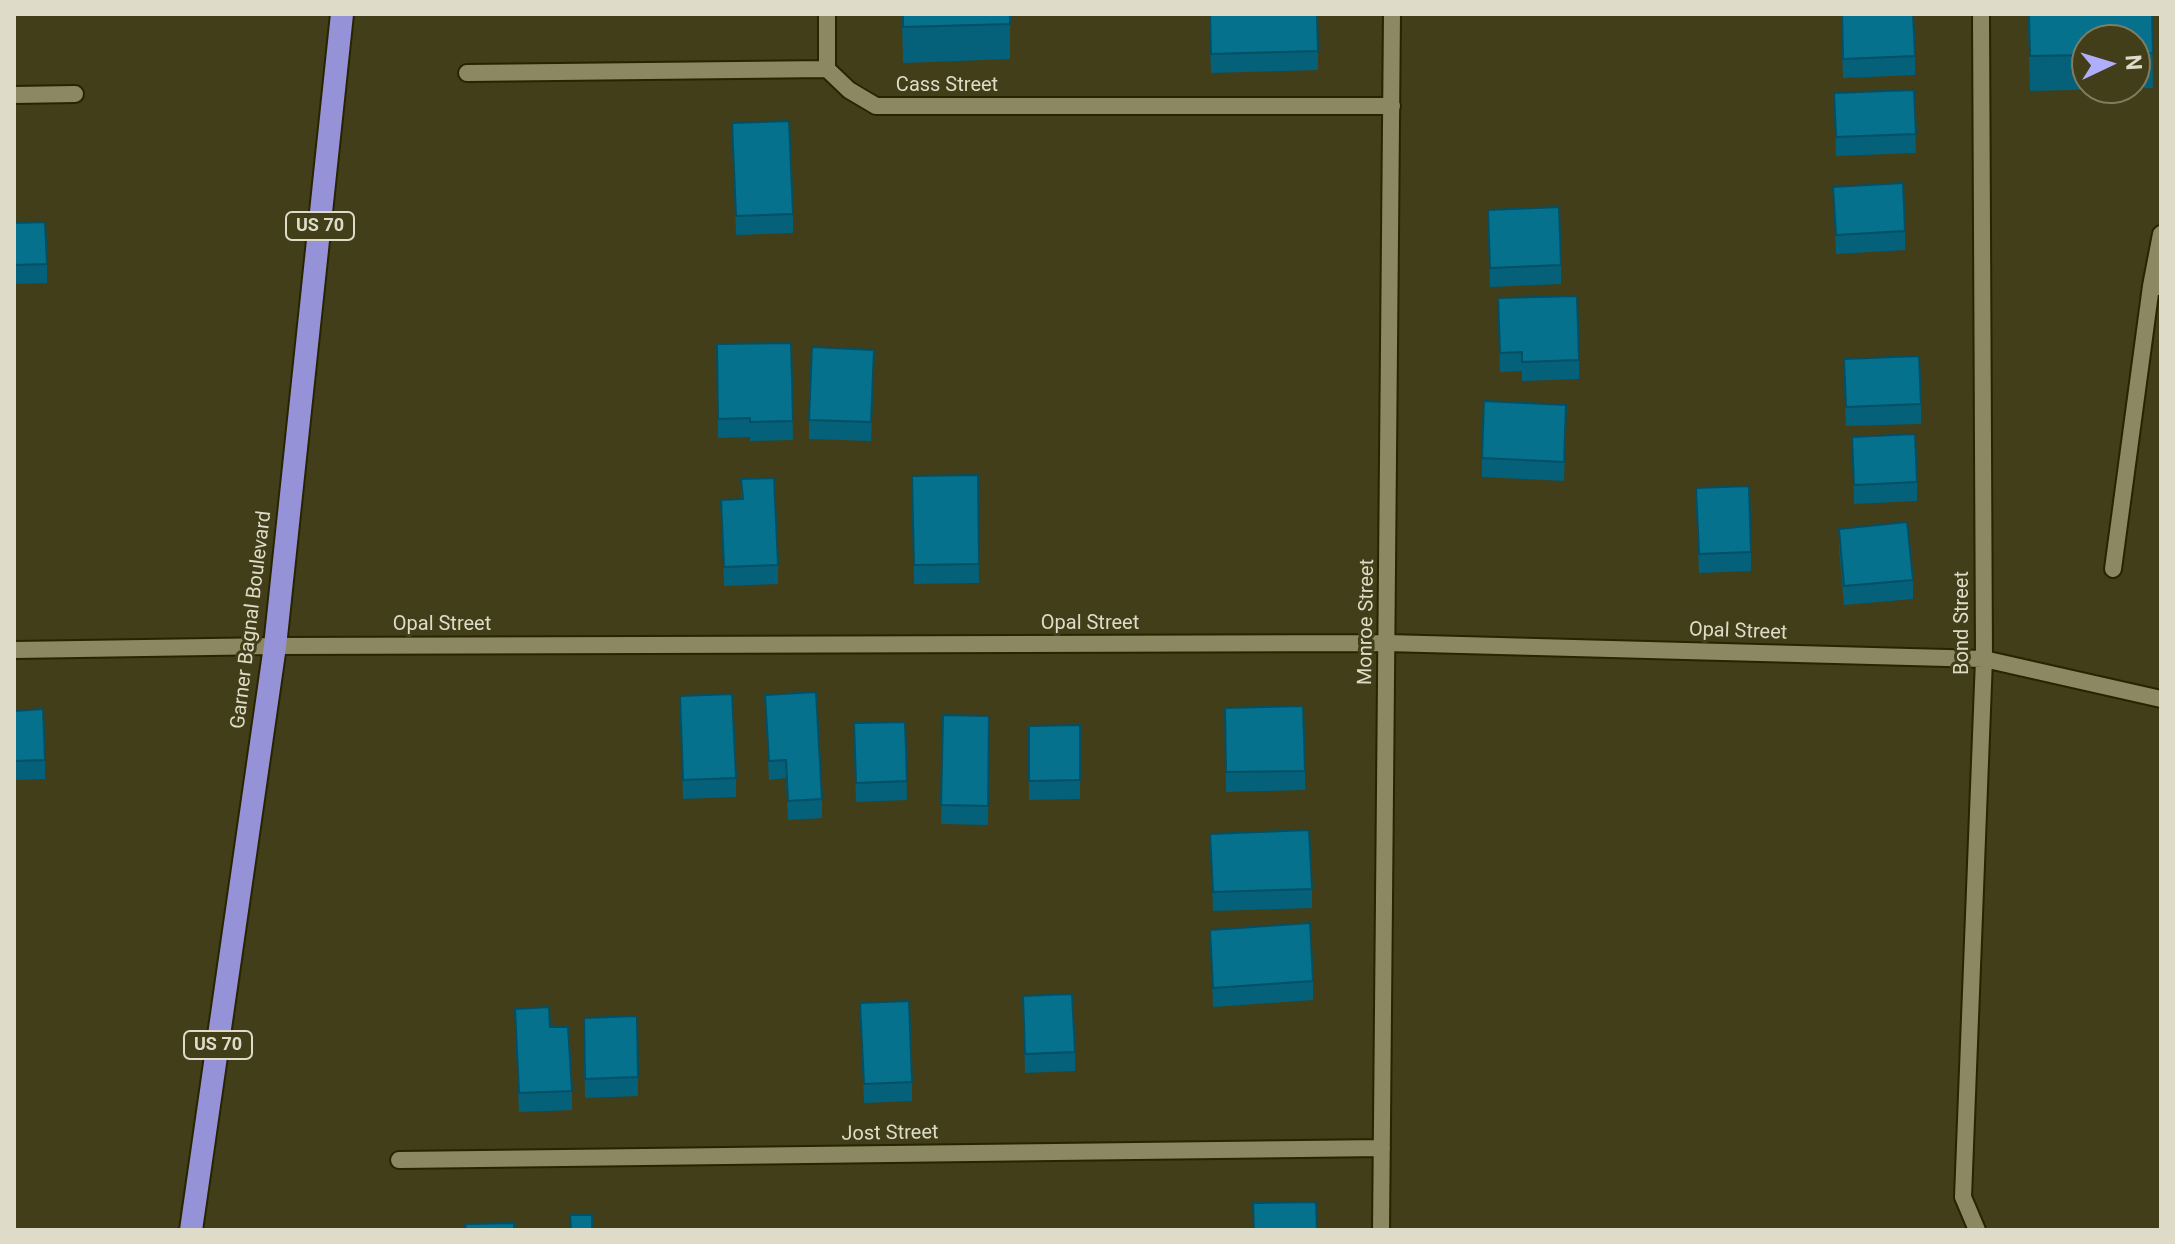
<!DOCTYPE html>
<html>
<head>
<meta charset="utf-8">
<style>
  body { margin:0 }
  #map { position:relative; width:2175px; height:1244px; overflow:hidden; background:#413e19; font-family:Roboto,sans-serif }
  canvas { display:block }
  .frame { position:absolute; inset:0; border:16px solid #dedcc8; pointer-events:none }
  .north { position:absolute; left:2071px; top:24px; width:80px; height:80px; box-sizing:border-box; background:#413e19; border:2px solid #807d5f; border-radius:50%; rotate:86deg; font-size:22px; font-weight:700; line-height:32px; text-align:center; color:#dedcc8 }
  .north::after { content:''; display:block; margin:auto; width:28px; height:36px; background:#aeaefa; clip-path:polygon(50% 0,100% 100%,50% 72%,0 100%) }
</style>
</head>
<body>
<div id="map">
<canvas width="2175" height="1244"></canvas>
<div class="frame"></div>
<div class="north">N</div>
</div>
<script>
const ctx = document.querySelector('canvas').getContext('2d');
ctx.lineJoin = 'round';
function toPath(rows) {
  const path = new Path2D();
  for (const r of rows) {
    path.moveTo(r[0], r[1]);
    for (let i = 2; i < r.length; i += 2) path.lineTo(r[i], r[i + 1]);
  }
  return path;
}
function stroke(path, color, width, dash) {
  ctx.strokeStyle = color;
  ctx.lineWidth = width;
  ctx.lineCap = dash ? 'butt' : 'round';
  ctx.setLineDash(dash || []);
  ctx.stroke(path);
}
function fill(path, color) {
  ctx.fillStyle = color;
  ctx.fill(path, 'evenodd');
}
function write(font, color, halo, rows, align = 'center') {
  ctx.font = font + ' Roboto,sans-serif';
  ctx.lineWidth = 6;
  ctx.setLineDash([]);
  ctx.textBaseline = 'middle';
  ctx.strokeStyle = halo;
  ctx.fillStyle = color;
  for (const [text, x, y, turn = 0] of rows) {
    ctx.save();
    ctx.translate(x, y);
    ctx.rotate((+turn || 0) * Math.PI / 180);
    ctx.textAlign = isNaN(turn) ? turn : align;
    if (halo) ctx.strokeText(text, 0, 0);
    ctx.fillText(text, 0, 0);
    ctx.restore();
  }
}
const service = toPath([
  [2161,287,2151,286,2161,234],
  [2113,569,2151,286]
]);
const minor = toPath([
  [827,14,827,69],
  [467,73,827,69,849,90,876,106,1392,106],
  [14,95,75,94],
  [14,650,275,646,1387,643,1984,659,2161,699],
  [399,1160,1382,1148],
  [1381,1230,1392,14],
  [1977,1230,1963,1197,1984,659,1981,14]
]);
const trunk = toPath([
  [191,1230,275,646,342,14]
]);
stroke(service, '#282400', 20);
stroke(minor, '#282400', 20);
stroke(trunk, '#282400', 26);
stroke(service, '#8c8862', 16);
stroke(minor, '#8c8862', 16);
stroke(trunk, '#9692d8', 22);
fill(toPath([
  [902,14,1010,14,1010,59,903,63],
  [1209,14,1318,51,1318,70,1211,73],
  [1841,14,1915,56,1915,75,1843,78],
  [2028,14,2152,14,2153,88,2030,91],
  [2087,40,2135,40,2135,88,2087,88],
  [1914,90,1916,153,1836,156,1834,93],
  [732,123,793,214,793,233,736,235],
  [1833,187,1905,231,1905,250,1836,254],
  [1488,210,1561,265,1561,284,1490,287],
  [14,223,47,264,47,283,14,284],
  [1498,298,1579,360,1579,379,1522,381,1522,371,1500,372],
  [791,343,793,440,750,441,750,437,718,438,717,344],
  [874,369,871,441,809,439,809,420],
  [1844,378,1921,404,1921,424,1846,426],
  [1566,424,1564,481,1482,477,1482,458],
  [1852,437,1917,482,1917,501,1854,504],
  [978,475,979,583,914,584,912,476],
  [741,479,778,565,778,584,724,586,721,500,741,499],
  [1696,488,1751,552,1751,571,1699,573],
  [1839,529,1913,580,1913,599,1844,605,1839,548],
  [765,695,822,799,822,818,788,820,786,778,769,780],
  [680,696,736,778,736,797,683,799],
  [1225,708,1305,771,1305,790,1226,792],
  [14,711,45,760,45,779,14,780],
  [943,715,989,716,988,825,941,824],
  [905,722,907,800,856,802,854,742],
  [1080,725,1080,799,1029,800,1029,726],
  [1210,834,1312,889,1312,908,1213,911],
  [1210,930,1313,981,1313,1000,1213,1007],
  [1023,996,1075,1052,1075,1071,1025,1073],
  [860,1003,912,1082,912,1101,864,1103],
  [515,1009,572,1091,572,1110,519,1112],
  [584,1037,638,1077,638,1096,585,1098]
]), '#046179');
const building = toPath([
  [903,14,1010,14,1010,24,903,27,903,14],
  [1210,14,1317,14,1318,51,1211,54,1210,14],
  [1842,14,1913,14,1915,56,1843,59,1842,14],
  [2029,14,2152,14,2153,53,2135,54,2135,40,2087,40,2087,55,2030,56,2029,14],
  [1914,90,1916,134,1836,137,1834,93,1914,90],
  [789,121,793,214,736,216,732,123,789,121],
  [1903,183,1905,231,1836,235,1833,187,1903,183],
  [1559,207,1561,265,1490,268,1488,210,1559,207],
  [45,222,47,264,14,265,14,223,45,222],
  [1577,296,1579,360,1522,362,1522,352,1500,353,1498,298,1577,296],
  [791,343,793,421,750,422,750,418,718,419,717,344,791,343],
  [812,347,874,350,871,422,809,420,812,347],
  [1919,356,1921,404,1846,407,1844,359,1919,356],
  [1484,401,1566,405,1564,462,1482,458,1484,401],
  [1915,434,1917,482,1854,485,1852,437,1915,434],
  [978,475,979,564,914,565,912,476,978,475],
  [774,478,778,565,724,567,721,500,743,499,741,479,774,478],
  [1749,486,1751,552,1699,554,1696,488,1749,486],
  [1907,522,1913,580,1844,586,1839,529,1907,522],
  [816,692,822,799,788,801,786,760,769,761,765,695,816,692],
  [732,694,736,778,683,780,680,696,732,694],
  [1303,706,1305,771,1226,772,1225,708,1303,706],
  [43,709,45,760,14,761,14,711,43,709],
  [943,715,989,716,988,806,941,805,943,715],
  [905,722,907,781,856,783,854,723,905,722],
  [1080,725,1080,780,1029,781,1029,726,1080,725],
  [1309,830,1312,889,1213,892,1210,834,1309,830],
  [1310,923,1313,981,1213,988,1210,930,1310,923],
  [1072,994,1075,1052,1025,1054,1023,996,1072,994],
  [909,1001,912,1082,864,1084,860,1003,909,1001],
  [549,1007,550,1027,568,1027,572,1091,519,1093,515,1009,549,1007],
  [637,1016,638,1077,585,1079,584,1018,637,1016],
  [1316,1202,1317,1230,1254,1230,1253,1203,1316,1202],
  [570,1215,592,1215,592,1230,548,1230,571,1229,570,1215],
  [514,1223,514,1230,466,1230,465,1224,514,1223]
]);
fill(building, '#05718d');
stroke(building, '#044f63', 2);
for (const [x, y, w] of [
  [320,226,68],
  [218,1045,68]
]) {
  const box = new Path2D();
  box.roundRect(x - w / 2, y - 14, w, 28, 6);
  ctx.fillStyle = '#413e19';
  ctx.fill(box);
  stroke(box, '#dedcc8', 2);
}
write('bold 18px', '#dedcc8', null, [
  ["US 70",320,226],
  ["US 70",218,1045]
]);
write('20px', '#dedcc8', '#413e19', [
  ["Cass Street",947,86],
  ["Garner Bagnal Boulevard",252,620,-83],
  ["Monroe Street",1367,622,-89],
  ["Bond Street",1963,623,-90],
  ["Opal Street",1090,624],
  ["Opal Street",442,625],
  ["Opal Street",1738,632,2],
  ["Jost Street",890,1134,-1]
]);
</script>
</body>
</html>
